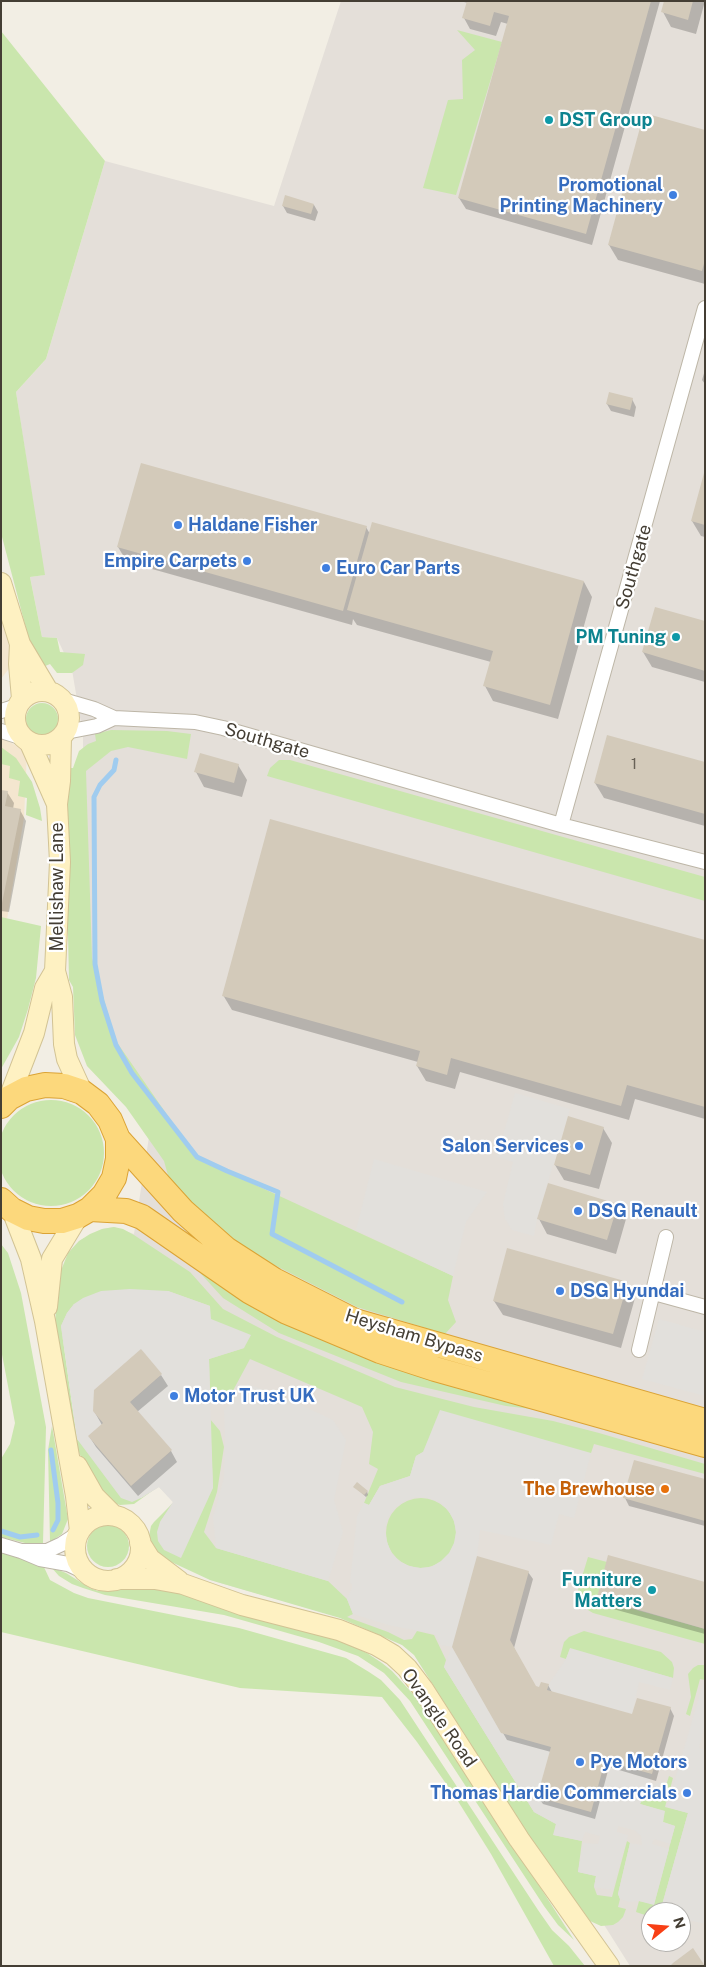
<!DOCTYPE html>
<html>
<head>
<meta charset="utf-8">
<style>
  body { margin:0 }
  #map { position:relative; width:706px; height:1967px; overflow:hidden; background:#f2eee4; font-family:"Public Sans",sans-serif }
  canvas { display:block }
  .frame { position:absolute; inset:0; border:2px solid #443e34; pointer-events:none }
  .north { position:absolute; left:641px; top:1902px; width:50px; height:50px; box-sizing:border-box; background:#fff; border:1px solid #b4b2ae; border-radius:50%; rotate:73deg; font-size:14px; font-weight:700; line-height:20px; text-align:center; color:#443e34 }
  .north::after { content:''; display:block; margin:auto; width:18px; height:22px; background:#f83f15; clip-path:polygon(50% 0,100% 100%,50% 72%,0 100%) }
</style>
</head>
<body>
<div id="map">
<canvas width="706" height="1967"></canvas>
<div class="frame"></div>
<div class="north">N</div>
</div>
<script>
const ctx = document.querySelector('canvas').getContext('2d');
ctx.lineJoin = 'round';
function fill(path, color) {
  ctx.fillStyle = color;
  ctx.fill(path, 'evenodd');
}
function toPath(rows) {
  const path = new Path2D();
  for (const r of rows) {
    if (r.length === 3) {
      path.moveTo(r[0] + r[2], r[1]);
      path.arc(r[0], r[1], r[2], 0, 2 * Math.PI);
      continue;
    }
    path.moveTo(r[0], r[1]);
    for (let i = 2; i < r.length; i += 2) path.lineTo(r[i], r[i + 1]);
  }
  return path;
}
function stroke(path, color, width, dash) {
  ctx.strokeStyle = color;
  ctx.lineWidth = width;
  ctx.lineCap = dash ? 'butt' : 'round';
  ctx.setLineDash(dash || []);
  ctx.stroke(path);
}
function write(font, color, halo, rows, align = 'center') {
  ctx.font = font + ' "Public Sans",sans-serif';
  ctx.lineWidth = 4.5;
  ctx.setLineDash([]);
  ctx.textBaseline = 'middle';
  ctx.strokeStyle = halo;
  ctx.fillStyle = color;
  for (const [text, x, y, turn = 0] of rows) {
    ctx.save();
    ctx.translate(x, y);
    ctx.rotate((+turn || 0) * Math.PI / 180);
    ctx.textAlign = isNaN(turn) ? turn : align;
    if (halo) ctx.strokeText(text, 0, 0);
    ctx.fillText(text, 0, 0);
    ctx.restore();
  }
}
fill(toPath([
  [1,619,14,662,1,679],
  [1,737,27,752,24,818,7,919,1,917]
]), '#f4e6cf');
fill(toPath([
  [341,1,705,1,705,1966,630,1966,582,1890,411,1649,349,1620,210,1580,154,1525,173,1502,159,1487,141,1498,94,1483,56,1310,68,1253,79,1241,102,1229,114,1227,134,1234,153,1111,84,1041,83,735,72,670,57,638,42,637,30,577,44,575,16,392,46,359,105,161,274,206],
  [651,1912,681,1912,681,1942,651,1942]
]), '#e4dfd9');
fill(toPath([
  [457,30,502,42,456,195,423,188,448,100,463,99,462,60,475,50],
  [1,31,105,161,46,359,16,392,45,575,30,577,42,637,57,638,60,652,85,654,83,665,72,673,57,673,50,664,43,667,34,652,28,636,1,533],
  [42,719,16],
  [111,730,167,731,191,734,187,759,128,747,111,751,86,771,92,958,116,1041,197,1158,453,1276,448,1300,456,1322,445,1334,357,1307,241,1248,195,1209,169,1179,164,1161,126,1107,87,1066,75,1035,73,987,69,980,66,842,67,786,68,768,73,768,79,751,88,744,96,741,95,734],
  [1,747,16,758,32,782,40,808,42,821,26,815,27,798,18,796,20,781,9,778,10,766,1,764],
  [279,760,290,760,705,877,705,901,267,776,270,768],
  [1,917,41,926,36,978,28,1009,19,1037,1,1069],
  [51,1153,53],
  [114,1227,123,1229,134,1235,190,1272,223,1309,277,1337,395,1387,474,1407,553,1421,599,1433,705,1464,705,1474,594,1444,591,1453,423,1452,416,1456,410,1476,380,1486,369,1505,364,1503,378,1469,369,1464,373,1432,362,1407,250,1359,229,1398,210,1391,209,1359,244,1348,210,1319,210,1306,168,1291,74,1304,67,1313,61,1326,77,1439,141,1498,159,1486,134,1504,120,1505,114,1503,106,1499,87,1473,77,1447,55,1321,60,1273,68,1253,79,1241,90,1234,102,1229],
  [1,1244,8,1253,21,1293,46,1427,43,1543,33,1545,1,1537,1,1459,10,1444,15,1423,1,1349],
  [192,1264,540,1410,506,1406,401,1382,279,1333,223,1298],
  [210,1419,220,1431,224,1447,217,1492,204,1532,216,1548,328,1581,347,1599,353,1614,347,1617,388,1632,404,1640,412,1639,417,1631,434,1635,446,1660,444,1667,534,1812,556,1824,554,1835,582,1841,578,1872,596,1876,594,1887,597,1895,612,1897,627,1841,630,1843,618,1894,620,1899,618,1907,626,1909,623,1917,618,1922,613,1925,601,1926,590,1921,533,1842,414,1655,402,1645,340,1618,210,1580,167,1560,157,1554,150,1541,149,1536,151,1526,154,1522,174,1502,160,1522,213,1488],
  [52,1426,68,1519,62,1534,50,1542,48,1450],
  [421,1533,35],
  [108,1546,21],
  [1,1552,43,1565,50,1580,74,1593,88,1598,239,1628,346,1658,369,1672,381,1680,400,1700,538,1910,552,1930,569,1946,585,1966,554,1966,491,1854,456,1798,417,1742,382,1697,240,1688,1,1632],
  [588,1557,607,1562,597,1599,705,1629,705,1644,593,1613,588,1610,578,1597,578,1590],
  [51,1567,66,1573,90,1588,98,1591,138,1587,164,1587,344,1642,367,1653,382,1663,392,1671,413,1694,449,1745,574,1940,558,1925,544,1906,410,1701,384,1673,358,1656,319,1642,224,1615,105,1595,83,1588,72,1584,59,1576],
  [584,1631,661,1652,672,1662,674,1668,673,1678,570,1649,566,1659,560,1657,564,1642,569,1637],
  [698,1665,705,1665,705,1680,700,1679,690,1716,686,1714,691,1697,688,1674,693,1668],
  [669,1776,673,1778,665,1807,688,1813,660,1912,651,1912,651,1917,636,1912,639,1901,654,1904,675,1826,663,1822,664,1811,640,1804,641,1801,651,1793,661,1802]
]), '#cae6ad');
fill(toPath([
  [515,1093,570,1109,537,1219,534,1236,512,1230,505,1219,503,1204,513,1162,497,1157],
  [374,1159,487,1192,466,1222,453,1276,356,1230],
  [130,1289,168,1291,210,1306,211,1319,251,1335,244,1348,209,1359,213,1488,181,1558,164,1550,158,1541,157,1532,160,1522,173,1502,159,1487,141,1498,132,1502,121,1498,77,1439,61,1326,67,1313,74,1304,83,1298,101,1291],
  [141,1349,162,1374,130,1402,172,1451,131,1486,88,1436,103,1423,93,1411,94,1390],
  [659,1319,705,1332,705,1396,642,1379],
  [247,1384,279,1395,333,1420,346,1440,334,1500,343,1532,328,1581,216,1548,213,1517,224,1478,225,1435,224,1410],
  [440,1410,591,1453,574,1518,559,1514,551,1545,480,1530,477,1556,551,1747,537,1797,591,1812,600,1777,607,1778,612,1763,652,1774,647,1786,667,1781,661,1802,650,1799,651,1793,643,1798,640,1804,665,1811,663,1822,675,1826,670,1844,654,1839,652,1844,669,1849,654,1905,639,1901,629,1902,620,1899,618,1894,630,1843,642,1845,641,1836,634,1830,618,1826,617,1832,628,1835,613,1890,594,1887,596,1876,578,1872,583,1843,598,1844,600,1836,585,1832,582,1841,553,1835,556,1824,534,1812,444,1667,452,1647,441,1645,435,1634,388,1625,353,1614,347,1599,352,1588,352,1584,350,1583,357,1517,364,1503,369,1505,380,1486,410,1476,416,1456,423,1452],
  [416,1497,428,1498,439,1502,448,1510,454,1521,456,1532,454,1543,449,1553,441,1561,431,1567,420,1568,409,1566,399,1561,391,1552,387,1542,385,1530,388,1518,395,1508,405,1501],
  [570,1648,673,1678,670,1690,639,1682,632,1714,547,1690,549,1684,566,1659],
  [704,1680,705,1726,699,1748,705,1750,705,1924,681,1918,681,1912,660,1912,688,1813,667,1807]
]), '#e2e0dc');
fill(toPath([
  [460,1,660,1,592,245,466,209,459,198,508,24,501,22,496,36,470,29,464,18,468,3],
  [666,1,705,1,696,34,671,27,663,12],
  [705,131,705,284,618,260,609,245],
  [314,205,318,212,315,221,287,213,283,206],
  [705,370,705,384,702,380],
  [632,399,636,407,634,417,611,411,607,404],
  [705,475,705,537,701,536,692,521],
  [366,527,370,534,584,582,592,597,558,719,493,701,485,686,491,662,357,625,353,619,352,625,127,562,118,547],
  [705,622,705,682,652,667,643,652],
  [705,764,705,826,604,798,595,783],
  [238,765,247,780,242,797,204,787,196,772],
  [1,791,7,792,14,803,13,809,20,810,26,821,9,912,1,911],
  [705,941,705,1119,635,1099,629,1120,460,1072,455,1089,426,1081,417,1066,418,1062,232,1010,223,995],
  [603,1128,612,1143,599,1189,564,1180,555,1165],
  [617,1205,626,1219,616,1254,547,1234,539,1219],
  [627,1283,635,1298,621,1348,503,1315,494,1301],
  [161,1375,168,1386,137,1412,171,1451,177,1462,138,1496,96,1447,89,1436,102,1425,94,1411],
  [705,1480,705,1526,629,1506,625,1498],
  [355,1487,367,1491,368,1495,366,1497],
  [609,1557,705,1583,705,1634,602,1606,598,1598],
  [528,1572,533,1579,514,1648,535,1688,540,1689,548,1685,553,1694,633,1716,670,1708,674,1716,656,1781,609,1767,595,1819,543,1804,538,1797,551,1752,507,1740,454,1647]
]), '#0003');
stroke(toPath([
  [116,760,114,770,100,785,94,797,95,964,102,1001,116,1045,132,1073,197,1157,227,1171,278,1192,272,1234,402,1302],
  [51,1450,58,1503,58,1520,53,1530],
  [1,1531,20,1537,37,1535]
]), '#a0ccef', 5);
fill(toPath([
  [467,1,651,1,586,234,458,198,509,16,494,12,490,26,462,18],
  [664,1,693,1,688,20,661,12],
  [644,113,705,130,705,260,702,271,608,245],
  [285,195,314,204,311,214,282,206],
  [609,392,633,398,630,410,606,404],
  [141,463,367,526,343,611,117,547],
  [704,473,705,473,705,525,691,521],
  [372,522,584,581,550,705,483,686,493,651,347,610],
  [655,607,705,621,705,671,642,652],
  [607,735,705,762,705,814,594,783],
  [200,753,239,764,234,783,194,772],
  [1,790,8,791,5,806,21,809,2,903],
  [270,819,705,940,705,1107,627,1085,621,1106,451,1058,447,1075,416,1066,420,1051,222,996],
  [568,1116,604,1127,590,1175,554,1165],
  [548,1183,618,1204,607,1240,537,1219],
  [507,1248,628,1282,613,1334,493,1301],
  [141,1349,162,1374,130,1402,172,1450,131,1486,88,1436,103,1423,93,1411,94,1390],
  [634,1460,705,1479,705,1521,623,1498],
  [357,1482,368,1491,364,1495,353,1487],
  [608,1555,705,1582,705,1629,597,1598],
  [477,1556,529,1571,510,1640,536,1686,539,1687,541,1682,549,1684,547,1690,632,1714,637,1698,671,1707,652,1774,605,1761,591,1812,537,1797,551,1747,501,1733,452,1647],
  [693,1948,705,1966,670,1966,673,1963]
]), '#d3caba');
const minor = toPath([
  [63,700,94,709,114,718,195,722,223,728,561,825,705,862],
  [1,711,17,706],
  [1,731,23,738],
  [66,732,97,726,114,718],
  [561,825,705,308],
  [654,1293,705,1307],
  [639,1350,666,1237],
  [79,1533,62,1544,47,1551,21,1551,40,1559,68,1564,89,1574],
  [1,1545,21,1551]
]);
const secondary = toPath([
  [1,583,20,644,48,691],
  [20,644,19,664,22,699],
  [42,718,27],
  [61,738,60,781,57,804,60,862,55,971,62,997,64,1044,67,1059,82,1092],
  [30,743,57,804],
  [9,1098,34,1033,45,988,55,971],
  [12,1210,31,1259,45,1321,76,1496,80,1531],
  [47,1307,52,1259,78,1216],
  [77,1466,94,1496,113,1515],
  [108,1548,33],
  [140,1543,150,1559,179,1581],
  [117,1579,155,1579,183,1584,242,1605,339,1630,376,1645,393,1655,407,1668,423,1689,519,1839,609,1966]
]);
const trunk = toPath([
  [1,1106,9,1098,26,1089,45,1085,64,1086,82,1092,98,1104,110,1120,118,1139,118,1159,114,1178,104,1195,90,1209,78,1216,62,1221,44,1221,28,1218,12,1210,1,1200],
  [118,1139,183,1211,226,1249,274,1280,355,1321,705,1421],
  [90,1209,126,1211,142,1217,249,1291,287,1312,380,1351,435,1369,705,1445]
]);
stroke(minor, '#bdb6a7', 16);
stroke(secondary, '#d2c394', 22);
stroke(trunk, '#dba335', 26);
stroke(minor, '#fff', 14);
stroke(secondary, '#fef1c2', 20);
stroke(trunk, '#fcd87c', 24);
for (const [x, y, r, color] of [
  [549,120,5,"#0f9aa8"],
  [673,195,5,"#3f7fe0"],
  [178,525,5,"#3f7fe0"],
  [247,561,5,"#3f7fe0"],
  [326,568,5,"#3f7fe0"],
  [676,637,5,"#0f9aa8"],
  [579,1146,5,"#3f7fe0"],
  [578,1211,5,"#3f7fe0"],
  [560,1291,5,"#3f7fe0"],
  [174,1396,5,"#3f7fe0"],
  [665,1489,5,"#e8710a"],
  [652,1590,5,"#0f9aa8"],
  [580,1762,5,"#3f7fe0"],
  [687,1793,5,"#3f7fe0"]
]) {
  const dot = new Path2D();
  dot.arc(x, y, r, 0, 2 * Math.PI);
  ctx.fillStyle = color;
  ctx.fill(dot);
  stroke(dot, '#fff', 2);
}
write('15px', '#686156', null, [
  ["1",634,764]
]);
write('bold 18px', '#0d838f', '#fff', [
  ["DST Group",559,120,"left"],
  ["PM Tuning",666,637],
  ["Furniture",642,1580],
  ["Matters",642,1601]
], 'right');
write('bold 18px', '#366cbe', '#fff', [
  ["Promotional",663,185,"right"],
  ["Printing Machinery",663,206,"right"],
  ["Haldane Fisher",188,525],
  ["Empire Carpets",237,561,"right"],
  ["Euro Car Parts",336,568],
  ["Salon Services",569,1146,"right"],
  ["DSG Renault",588,1211],
  ["DSG Hyundai",570,1291],
  ["Motor Trust UK",184,1396],
  ["Pye Motors",590,1762],
  ["Thomas Hardie Commercials",677,1793,"right"]
], 'left');
write('18px', '#443e34', '#fff', [
  ["Southgate",634,567,-74],
  ["Southgate",267,741,16],
  ["Mellishaw Lane",57,887,-90],
  ["Heysham Bypass",414,1336,17],
  ["Ovangle Road",439,1718,55]
]);
write('bold 18px', '#c56008', '#fff', [
  ["The Brewhouse",655,1489]
], 'right');
</script>
</body>
</html>
